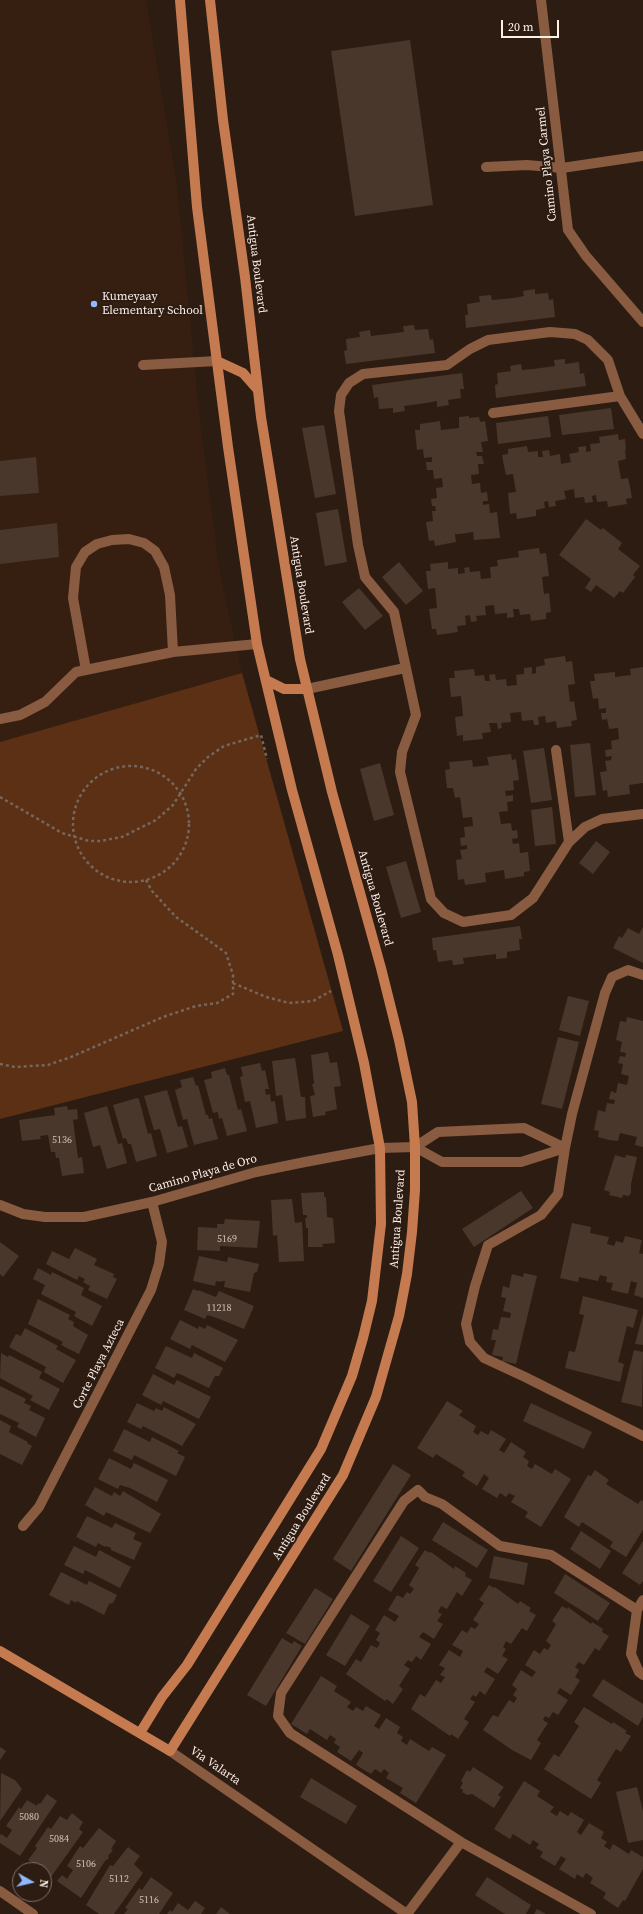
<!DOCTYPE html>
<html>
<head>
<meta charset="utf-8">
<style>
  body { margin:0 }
  #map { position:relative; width:643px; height:1914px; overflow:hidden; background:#2d1c12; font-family:"Source Serif 4",serif }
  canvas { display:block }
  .north { position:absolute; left:12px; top:1862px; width:40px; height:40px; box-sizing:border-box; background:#2d1c12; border:1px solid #807068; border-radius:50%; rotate:98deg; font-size:11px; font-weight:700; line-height:16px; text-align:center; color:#fcefe8 }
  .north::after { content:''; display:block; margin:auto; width:14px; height:18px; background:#90b8fd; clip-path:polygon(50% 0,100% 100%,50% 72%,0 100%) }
  .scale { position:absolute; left:501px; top:20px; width:58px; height:18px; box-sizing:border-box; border:2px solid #fcefe8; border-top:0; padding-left:5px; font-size:12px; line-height:14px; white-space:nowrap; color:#fcefe8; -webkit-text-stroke:3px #2d1c12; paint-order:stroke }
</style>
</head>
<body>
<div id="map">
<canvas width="643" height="1914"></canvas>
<div class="north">N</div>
<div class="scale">20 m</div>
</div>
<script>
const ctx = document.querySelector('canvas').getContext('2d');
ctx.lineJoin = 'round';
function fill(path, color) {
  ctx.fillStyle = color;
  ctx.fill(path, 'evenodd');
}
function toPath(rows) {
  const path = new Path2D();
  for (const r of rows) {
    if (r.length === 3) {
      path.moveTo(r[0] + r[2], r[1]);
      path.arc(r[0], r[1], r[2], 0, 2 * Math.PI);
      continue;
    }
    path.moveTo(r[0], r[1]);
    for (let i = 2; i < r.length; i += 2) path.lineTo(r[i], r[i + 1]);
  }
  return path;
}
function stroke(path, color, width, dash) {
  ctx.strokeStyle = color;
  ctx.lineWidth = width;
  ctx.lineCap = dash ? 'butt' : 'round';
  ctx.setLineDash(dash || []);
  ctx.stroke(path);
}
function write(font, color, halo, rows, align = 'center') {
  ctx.font = font + ' "Source Serif 4",serif';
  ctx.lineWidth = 4;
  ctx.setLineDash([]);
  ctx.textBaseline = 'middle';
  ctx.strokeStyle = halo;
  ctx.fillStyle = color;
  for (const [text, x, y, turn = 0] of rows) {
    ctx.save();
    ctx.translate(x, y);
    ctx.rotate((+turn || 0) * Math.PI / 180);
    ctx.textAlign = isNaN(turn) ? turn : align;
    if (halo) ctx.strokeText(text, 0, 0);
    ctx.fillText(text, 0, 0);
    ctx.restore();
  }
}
fill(toPath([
  [0,0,146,0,177,187,200,422,220,574,242,673,0,742]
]), '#361f11');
fill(toPath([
  [242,673,343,1031,0,1119,0,742]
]), '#5b3015');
fill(toPath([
  [410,40,433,205,355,216,331,51],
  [535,289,535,294,548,293,549,300,553,299,555,317,466,328,465,315,468,315,467,304,480,302,479,296,491,295,492,300,514,298,524,296,523,291],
  [414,325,415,330,428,329,430,340,433,339,435,353,346,364,344,351,347,350,346,339,360,337,359,332,370,330,371,336,404,332,403,326],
  [565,359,565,364,579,362,580,374,584,373,586,386,496,398,495,385,498,384,497,373,511,371,510,366,521,364,522,370,533,369,555,366,554,360],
  [462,373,464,389,460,389,461,398,448,400,449,405,437,407,437,401,426,403,404,406,405,411,393,413,393,408,379,409,378,397,374,398,372,385],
  [611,408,614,429,562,435,559,415],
  [469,416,469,418,479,417,480,422,485,421,488,441,481,442,483,452,476,452,477,456,482,456,484,464,478,464,479,474,471,475,472,484,480,483,481,493,487,492,488,501,483,501,483,505,489,504,490,513,497,512,500,538,474,540,473,532,460,534,455,534,456,542,435,546,434,540,429,541,426,522,433,521,432,511,436,511,435,506,432,506,431,499,437,498,436,488,443,487,442,478,434,479,433,470,427,470,426,462,432,462,432,457,424,458,423,449,417,450,415,430,420,430,420,424,440,421,441,430,459,428,459,417],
  [548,416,551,437,498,444,496,423],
  [324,425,336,494,315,498,302,428],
  [618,434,619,440,625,439,626,450,625,450,626,459,618,461,621,479,628,478,630,487,632,498,626,499,627,504,608,507,607,501,597,502,596,495,592,496,593,502,585,503,584,497,575,498,574,489,564,491,566,499,555,501,556,506,549,507,548,501,544,502,545,508,536,510,536,516,517,519,516,513,510,514,508,493,516,492,513,474,506,475,504,466,502,455,508,454,508,449,527,446,528,452,538,451,538,457,543,457,542,451,549,450,550,456,560,454,561,464,571,462,569,454,579,452,578,447,586,446,586,452,591,451,590,444,600,443,599,437],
  [36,457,39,493,0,496,0,461],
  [338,509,347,562,325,566,316,513],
  [586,519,601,530,603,528,622,543,618,549,640,566,633,575,635,577,623,593,620,591,614,598,596,585,591,592,585,588,591,579,559,555],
  [57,523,59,557,0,564,0,530],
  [539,548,540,554,546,553,549,576,542,577,544,594,549,593,551,612,546,613,546,619,531,621,530,614,520,615,519,609,513,609,514,617,507,618,507,613,495,614,494,605,485,606,486,615,476,616,477,621,471,622,470,615,465,616,466,625,457,626,458,632,437,635,436,629,432,629,429,609,437,608,435,588,428,589,426,571,431,571,430,564,448,562,448,569,458,568,458,574,465,573,464,568,469,567,470,572,480,571,481,579,491,578,490,567,498,566,497,560,519,557,518,551],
  [399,562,423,591,406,605,382,577],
  [359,588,383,616,365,630,342,602],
  [565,656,566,662,572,661,575,684,568,685,570,702,574,701,577,720,571,721,572,726,557,728,556,721,546,723,545,716,538,717,539,725,534,725,533,720,522,721,521,712,510,713,511,722,501,723,502,728,498,729,497,723,489,723,491,732,482,733,483,739,463,741,463,735,457,736,455,717,463,716,461,696,451,697,449,678,455,678,454,671,474,669,475,676,484,675,485,681,490,681,489,675,495,674,496,680,506,679,507,686,517,685,516,675,524,674,524,668,532,667,532,674,536,673,536,667,545,665,544,659],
  [643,667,643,783,629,785,630,794,608,797,607,790,603,791,600,772,607,771,605,761,611,760,612,756,606,757,605,750,612,749,611,741,619,739,618,728,609,729,607,719,602,720,601,713,606,713,606,708,599,709,598,698,593,699,590,681,595,681,594,674,615,672,615,677,631,675,630,669],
  [590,743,596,795,575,797,570,745],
  [544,748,552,800,531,803,523,751],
  [511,754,512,760,516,759,519,780,513,781,514,790,505,791,506,796,513,795,513,801,507,802,508,811,499,812,501,824,511,823,512,831,517,830,518,838,512,839,513,844,519,843,520,853,528,852,530,871,524,872,524,876,505,879,504,870,485,873,486,882,465,885,464,879,458,880,456,860,462,859,460,850,467,849,467,845,461,846,460,838,465,837,464,827,473,826,472,817,463,818,460,797,455,798,453,788,447,788,445,770,450,769,449,762,472,760,473,767,489,765,487,757],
  [380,763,394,815,374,821,360,769],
  [552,807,556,844,535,846,531,810],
  [596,841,610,852,593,874,579,863],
  [406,861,421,912,401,918,386,867],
  [520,926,522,939,519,939,520,950,507,952,507,958,496,959,496,954,463,958,464,964,453,965,452,960,438,962,436,950,433,950,432,938],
  [643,927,643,963,613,948,619,936,622,938,628,928,639,934],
  [568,996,589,1001,580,1036,559,1030],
  [627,1017,643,1021,643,1147,635,1145,637,1137,620,1133,618,1141,609,1140,598,1137,599,1131,594,1130,598,1110,605,1112,607,1103,614,1104,615,1100,609,1099,611,1091,616,1093,618,1083,627,1085,629,1076,621,1074,623,1064,618,1063,620,1056,625,1057,626,1053,620,1052,622,1042,616,1040,620,1021,626,1022],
  [558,1037,579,1042,562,1109,541,1104],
  [328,1052,330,1063,337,1062,341,1086,334,1087,337,1109,325,1112,326,1115,313,1117,310,1096,315,1095,312,1084,314,1084,311,1055],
  [295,1058,301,1097,305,1097,306,1118,286,1121,282,1095,276,1096,272,1061],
  [260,1063,262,1071,265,1070,269,1089,265,1089,266,1095,270,1094,271,1102,275,1101,278,1123,256,1128,250,1101,245,1102,240,1077,243,1076,241,1067],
  [225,1068,227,1075,229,1075,238,1110,241,1109,247,1131,227,1136,222,1118,219,1119,218,1112,213,1113,204,1080,212,1078,211,1072],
  [193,1077,196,1086,198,1085,206,1115,208,1115,209,1119,212,1118,218,1139,194,1145,187,1119,183,1120,175,1090,182,1087,180,1080],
  [167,1090,178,1127,182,1126,188,1147,167,1153,160,1129,154,1130,144,1096],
  [137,1098,139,1099,148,1134,151,1133,157,1156,136,1162,131,1144,128,1144,126,1138,123,1139,113,1105],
  [67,1106,68,1110,77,1109,78,1119,73,1120,78,1158,82,1157,84,1173,62,1176,59,1158,56,1158,55,1152,51,1152,48,1135,40,1136,41,1139,22,1141,19,1120,55,1115,54,1108],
  [107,1106,118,1144,122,1143,127,1163,107,1169,100,1145,93,1147,84,1113],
  [615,1155,625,1158,626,1155,637,1157,631,1184,631,1193,629,1196,623,1195,622,1198,609,1195,610,1192,604,1190],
  [521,1191,533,1208,474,1247,462,1229],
  [324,1192,324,1197,326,1197,327,1217,333,1218,335,1243,322,1244,323,1247,308,1247,308,1228,306,1228,305,1218,307,1218,307,1215,303,1215,301,1193],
  [292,1199,295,1223,302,1222,304,1261,279,1262,277,1235,273,1236,271,1200],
  [225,1219,260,1221,257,1248,220,1246,220,1251,197,1250,198,1227,217,1228,217,1224,224,1224],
  [572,1223,591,1227,590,1233,609,1237,607,1244,614,1246,616,1241,623,1243,625,1236,642,1240,639,1253,643,1254,643,1298,634,1295,637,1283,631,1281,628,1294,611,1290,613,1283,606,1282,607,1277,600,1275,598,1281,579,1277,578,1282,560,1278],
  [0,1242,19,1256,3,1277,0,1274],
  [75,1248,97,1259,94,1265,114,1274,113,1277,117,1279,107,1299,88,1290,90,1286,83,1282,85,1279,79,1276,77,1280,46,1264,52,1251,69,1259],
  [199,1256,227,1262,228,1257,259,1264,257,1272,254,1273,250,1292,224,1287,225,1281,221,1281,221,1282,216,1281,215,1286,193,1281],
  [38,1268,51,1275,52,1272,84,1288,81,1295,102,1306,92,1326,74,1316,76,1312,41,1294,45,1285,33,1279],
  [524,1273,537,1276,516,1364,502,1361,503,1357,492,1355,496,1340,491,1340,493,1329,498,1330,501,1317,510,1318,511,1313,503,1311,506,1298,501,1297,503,1286,509,1288,512,1274,523,1277],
  [193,1289,198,1291,198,1290,216,1297,219,1291,254,1306,244,1329,217,1318,207,1315,205,1319,184,1310],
  [583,1296,638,1310,633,1328,627,1326,618,1362,624,1364,620,1382,565,1368,569,1351,575,1352,584,1315,579,1314],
  [38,1299,70,1315,68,1319,74,1322,73,1326,88,1335,79,1354,61,1345,63,1342,28,1324],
  [643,1314,643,1345,635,1344],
  [180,1320,198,1329,199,1326,205,1329,207,1325,238,1340,225,1362,192,1345,190,1349,170,1339],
  [25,1328,58,1346,56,1349,76,1360,63,1383,44,1372,46,1367,9,1347,16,1334,21,1336],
  [166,1346,192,1358,194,1353,223,1368,219,1376,215,1376,209,1388,182,1375,177,1373,174,1378,155,1368],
  [634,1350,643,1352,642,1407,621,1402],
  [1,1353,8,1357,9,1355,42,1372,39,1378,60,1389,49,1410,30,1400,33,1396,0,1378],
  [153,1374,174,1385,177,1380,211,1397,199,1419,163,1401,161,1405,142,1395],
  [0,1386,26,1399,24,1403,31,1406,29,1410,45,1418,36,1437,17,1427,19,1423,0,1414],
  [447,1401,463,1411,459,1415,476,1426,473,1432,478,1435,481,1431,488,1435,491,1430,506,1439,499,1450,504,1453,511,1442,526,1452,523,1457,529,1461,527,1466,532,1469,535,1464,552,1474,555,1469,571,1479,541,1527,525,1517,528,1512,511,1502,515,1496,509,1493,506,1497,500,1493,497,1498,482,1489,489,1478,484,1474,477,1486,462,1476,465,1472,436,1454,433,1458,417,1448],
  [137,1403,154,1411,156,1408,162,1411,164,1407,196,1424,182,1446,143,1426,141,1429,127,1422],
  [531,1403,592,1432,584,1449,523,1421],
  [0,1420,11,1426,9,1432,28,1442,27,1443,32,1446,22,1465,0,1454],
  [124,1429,150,1442,152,1437,179,1451,177,1453,185,1457,176,1476,134,1455,132,1460,113,1451],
  [109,1458,131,1469,134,1463,168,1480,157,1502,130,1488,120,1485,118,1489,98,1479],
  [393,1464,411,1475,351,1571,333,1559],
  [595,1470,609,1480,606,1484,638,1504,641,1500,643,1501,643,1530,626,1557,610,1547,613,1542,582,1522,579,1527,564,1517,588,1475,591,1476],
  [95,1487,112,1496,114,1492,120,1496,123,1491,161,1514,150,1533,106,1512,104,1516,85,1505],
  [87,1516,112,1528,115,1523,136,1533,133,1539,142,1543,134,1560,111,1550,111,1548,106,1546,105,1547,98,1543,96,1547,76,1537],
  [443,1522,488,1550,477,1568,432,1540],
  [581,1531,611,1551,600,1569,570,1549],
  [401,1536,419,1548,391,1592,373,1581],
  [643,1541,643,1581,640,1585,622,1573],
  [74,1546,96,1557,99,1550,131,1567,120,1588,85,1570,83,1574,64,1565],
  [425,1550,430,1553,431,1552,454,1569,455,1566,466,1573,465,1576,472,1580,462,1596,457,1592,447,1609,441,1606,438,1612,442,1614,437,1621,443,1624,434,1639,423,1632,419,1637,431,1644,421,1660,416,1656,412,1662,408,1660,404,1665,410,1669,399,1686,403,1689,393,1704,387,1699,385,1701,346,1674,356,1659,361,1662,371,1645,377,1648,380,1643,376,1640,380,1633,375,1630,384,1615,395,1622,399,1616,388,1610,397,1595,403,1598,407,1592,410,1594,414,1589,409,1585,419,1568,415,1565],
  [494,1556,528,1563,524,1585,489,1578],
  [61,1572,87,1585,89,1581,117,1595,113,1603,109,1604,104,1615,77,1601,76,1603,71,1600,69,1605,49,1595],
  [565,1574,610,1603,598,1621,554,1593],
  [489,1585,494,1588,495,1587,518,1604,520,1601,531,1608,529,1611,536,1615,527,1631,522,1628,511,1644,506,1641,503,1647,506,1649,502,1656,508,1659,498,1674,487,1667,484,1672,495,1679,485,1695,480,1691,476,1697,473,1695,470,1699,475,1702,464,1719,469,1722,458,1739,451,1734,450,1736,411,1709,420,1694,425,1697,436,1680,441,1683,445,1677,440,1675,445,1668,439,1665,449,1650,460,1657,463,1651,452,1645,462,1630,467,1633,471,1627,475,1629,479,1624,473,1620,484,1603,479,1600],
  [315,1588,333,1599,305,1644,286,1633],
  [562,1606,567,1609,568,1607,591,1624,592,1622,603,1629,602,1632,609,1636,599,1651,595,1648,584,1665,579,1662,575,1667,579,1670,575,1677,580,1680,571,1695,560,1688,557,1693,568,1700,558,1715,553,1712,549,1718,545,1716,543,1720,548,1723,537,1740,541,1743,531,1760,512,1750,483,1730,493,1715,498,1717,509,1700,514,1703,517,1698,513,1695,517,1689,512,1685,521,1670,532,1677,536,1672,525,1665,534,1650,540,1654,544,1648,548,1650,551,1645,546,1641,556,1624,552,1621],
  [351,1614,370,1626,345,1666,326,1655],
  [282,1638,292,1644,294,1641,302,1646,266,1706,247,1695],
  [321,1676,337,1686,334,1691,351,1702,347,1707,353,1711,356,1707,363,1711,366,1706,381,1715,374,1726,379,1729,386,1718,400,1727,397,1733,403,1737,401,1741,407,1745,410,1739,429,1751,432,1747,446,1755,416,1803,400,1793,403,1788,386,1778,389,1773,384,1769,381,1773,375,1769,371,1774,356,1765,363,1753,359,1750,351,1761,337,1752,340,1747,334,1743,336,1739,330,1735,327,1740,310,1729,307,1734,291,1724],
  [603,1679,643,1704,643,1717,638,1726,592,1696],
  [584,1707,612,1724,613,1722,627,1731,625,1733,631,1736,621,1752,616,1749,597,1780,601,1783,591,1799,544,1769,554,1754,559,1757,579,1726,574,1722],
  [0,1747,6,1751,0,1760],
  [473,1767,504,1787,498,1795,501,1797,494,1808,472,1794,467,1795,462,1792,463,1790,460,1788,463,1783,461,1781,467,1770,470,1772],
  [1,1773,15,1780,22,1789,0,1821],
  [311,1778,357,1806,346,1824,300,1797],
  [524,1781,540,1791,537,1796,554,1807,550,1812,557,1816,560,1811,568,1816,571,1812,584,1820,577,1832,581,1835,589,1823,604,1832,601,1838,607,1842,604,1846,610,1850,613,1844,629,1854,631,1850,643,1857,643,1869,625,1901,623,1900,618,1908,603,1898,606,1893,590,1883,593,1878,586,1873,583,1878,577,1874,575,1879,559,1869,566,1859,561,1856,555,1866,540,1857,543,1852,536,1848,539,1844,533,1840,530,1845,513,1834,510,1839,494,1829],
  [637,1787,643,1811,643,1840,628,1843,616,1792],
  [47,1794,57,1801,20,1856,0,1843,0,1835,1,1834,7,1838,12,1830,6,1826,19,1807,21,1809,27,1800,37,1806,38,1803,40,1804],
  [72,1813,83,1822,79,1829,83,1832,51,1877,28,1860,37,1848,35,1846,48,1827,51,1829,60,1816,67,1820],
  [99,1828,116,1841,111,1849,113,1850,108,1856,109,1858,105,1861,81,1898,57,1881,62,1875,67,1879,73,1870,67,1866,80,1846,83,1848],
  [128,1847,140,1856,134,1864,143,1873,114,1914,99,1914,86,1905,110,1865,113,1866],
  [151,1877,173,1893,159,1914,124,1914,128,1909,125,1908,139,1888,142,1890],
  [487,1877,531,1905,526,1914,505,1914,475,1895],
  [195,1901,205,1908,201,1914,167,1914,170,1910,172,1912,178,1903,188,1910],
  [221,1907,230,1914,216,1914],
  [537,1909,546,1914,534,1914]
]), '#4a372c');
stroke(toPath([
  [131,824,58],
  [0,797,62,833,89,841,100,841,122,837,156,820,173,805,196,769,208,757,224,746,261,735,267,759],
  [233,983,266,997,289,1003,313,1001,331,991],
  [0,1064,15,1067,48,1065,71,1057,163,1017,196,1006,217,1003,233,994,233,975,226,953,176,917,152,891,146,880]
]), '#76665d', 2.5, [3, 3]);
stroke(toPath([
  [486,167,527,165,562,168],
  [143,365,217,361],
  [493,413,620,396],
  [643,434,620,396,608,360,588,340,575,334,550,332,488,340,470,349,447,365,363,374,349,383,341,395,339,411,358,545,365,577,394,612,416,715,402,752,400,772,431,899,444,913,463,922,511,915,533,898,569,842,585,827,602,819,643,814],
  [86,670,73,598,76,567,85,552,97,544,112,540,129,539,144,543,155,551,164,567,170,595,173,652],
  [307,689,405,668],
  [0,719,20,715,45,702,76,672,173,652,257,644],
  [556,750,569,842],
  [643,975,628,970,612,977,605,993,572,1114,565,1148,558,1194,541,1215,488,1245,475,1286,466,1324,470,1342,484,1358,525,1377,643,1436],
  [524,1128,565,1148,521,1162,442,1162,415,1147,438,1132,524,1128],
  [643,1600,637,1610,631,1654,639,1672,643,1675],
  [407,1914,461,1842],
  [591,1914,461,1842,290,1733,278,1716,281,1693,404,1501,418,1490,425,1497,442,1504,500,1546,551,1555,637,1610]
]), '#895b40', 10);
stroke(toPath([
  [541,0,568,230,586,256,643,322],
  [562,168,643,156],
  [0,1205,23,1214,45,1217,84,1217,152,1202,256,1172,305,1162,380,1148,415,1147],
  [23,1526,39,1507,151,1290,159,1264,162,1242,152,1202],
  [0,1891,33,1914]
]), '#895b40', 10);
stroke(toPath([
  [170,1751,407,1914]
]), '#895b40', 10);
stroke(toPath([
  [217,361,243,373,258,390],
  [266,680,284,689,307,689],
  [0,1651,170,1751,343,1475,376,1397,399,1316,407,1274,412,1232,415,1190,415,1147,412,1102,399,1040,381,968,332,792,300,659,261,417,245,277,223,120,210,0],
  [140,1733,162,1697,187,1665,321,1449,352,1376,363,1338,372,1301,381,1224,380,1148,364,1063,338,955,292,790,257,644,228,447,197,207,180,0]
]), '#c57b4f', 10);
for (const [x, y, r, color] of [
  [94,304,4,"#90b8fd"]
]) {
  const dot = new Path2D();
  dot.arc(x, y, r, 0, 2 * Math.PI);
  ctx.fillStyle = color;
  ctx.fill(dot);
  stroke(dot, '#2d1c12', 1.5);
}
write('10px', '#d0c1b9', null, [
  ["5136",62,1140],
  ["5169",227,1239],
  ["11218",219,1308],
  ["5080",29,1817],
  ["5084",59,1839],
  ["5106",86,1864],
  ["5112",119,1879],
  ["5116",149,1900]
]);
write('12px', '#fcefe8', '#2d1c12', [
  ["Camino Playa Carmel",547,164,-96],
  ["Antigua Boulevard",256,264,83],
  ["Antigua Boulevard",301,585,81],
  ["Antigua Boulevard",375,898,74],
  ["Camino Playa de Oro",203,1174,-16],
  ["Antigua Boulevard",398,1219,-86],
  ["Corte Playa Azteca",99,1364,-63],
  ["Antigua Boulevard",302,1517,-58],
  ["Via Valarta",215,1766,34]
]);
write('12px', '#fcefe8', '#2d1c12', [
  ["Kumeyaay",102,297],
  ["Elementary School",102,311]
], 'left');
</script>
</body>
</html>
